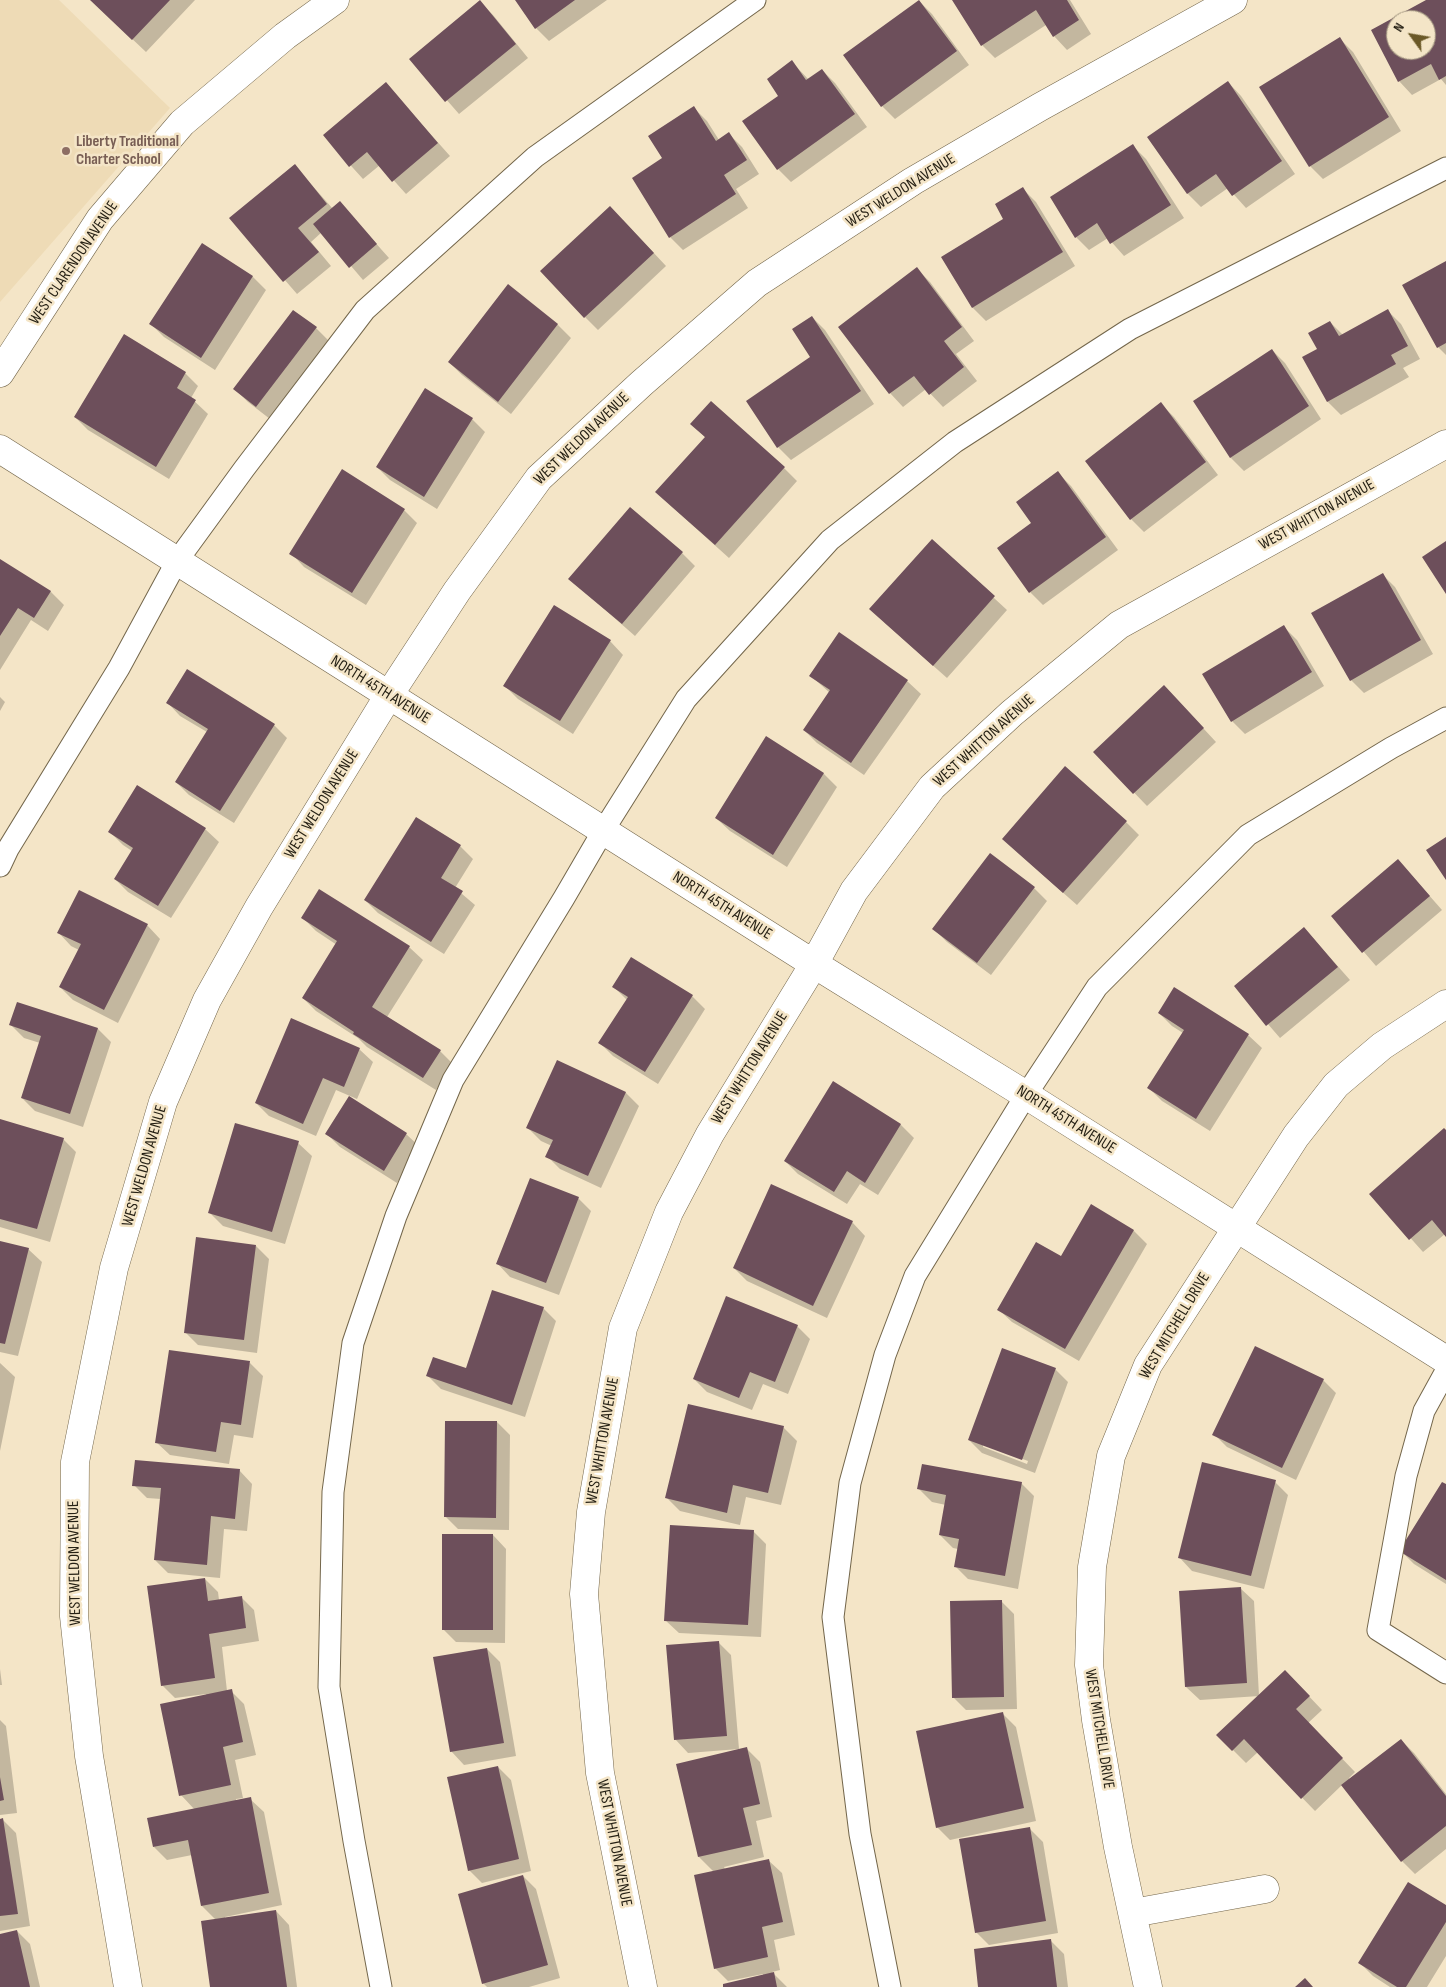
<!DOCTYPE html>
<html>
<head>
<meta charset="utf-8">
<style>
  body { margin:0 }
  #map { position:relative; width:1446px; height:1987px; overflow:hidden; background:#f4e5c7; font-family:"Sofia Sans Condensed",sans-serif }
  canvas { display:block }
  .north { position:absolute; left:1386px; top:10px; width:50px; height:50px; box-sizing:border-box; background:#f4e5c7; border:1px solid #a29780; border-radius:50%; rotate:302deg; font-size:14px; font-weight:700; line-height:20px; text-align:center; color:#262115 }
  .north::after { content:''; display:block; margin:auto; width:18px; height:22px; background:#6b5927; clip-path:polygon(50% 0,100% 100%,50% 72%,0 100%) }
</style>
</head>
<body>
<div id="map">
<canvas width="1446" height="1987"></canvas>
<div class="north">N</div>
</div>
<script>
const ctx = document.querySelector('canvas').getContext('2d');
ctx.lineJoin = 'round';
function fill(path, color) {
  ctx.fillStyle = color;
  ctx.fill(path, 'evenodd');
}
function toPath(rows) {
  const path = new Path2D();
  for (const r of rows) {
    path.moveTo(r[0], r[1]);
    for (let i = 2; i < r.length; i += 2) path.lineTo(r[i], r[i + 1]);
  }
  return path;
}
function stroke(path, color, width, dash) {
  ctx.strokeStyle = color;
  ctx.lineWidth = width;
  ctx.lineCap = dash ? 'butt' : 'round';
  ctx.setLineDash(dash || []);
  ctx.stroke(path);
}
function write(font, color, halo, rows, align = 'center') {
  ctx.font = font + ' "Sofia Sans Condensed",sans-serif';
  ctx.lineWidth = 5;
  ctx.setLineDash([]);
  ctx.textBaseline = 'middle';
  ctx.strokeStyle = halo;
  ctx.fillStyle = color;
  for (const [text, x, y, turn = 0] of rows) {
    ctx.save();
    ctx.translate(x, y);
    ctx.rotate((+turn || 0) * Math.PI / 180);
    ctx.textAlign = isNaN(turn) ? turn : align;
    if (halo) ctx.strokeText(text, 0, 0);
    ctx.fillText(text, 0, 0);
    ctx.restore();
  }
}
fill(toPath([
  [0,0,59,0,170,108,0,302]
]), '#eedbb6');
fill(toPath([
  [91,0,195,0,146,52],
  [516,0,607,0,549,41,536,28],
  [954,0,1070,0,1091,34,1067,50,1054,36,1046,25,995,58,982,45],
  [1429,0,1446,0,1446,85,1441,79,1412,95,1399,81,1372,30],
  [1396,20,1426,20,1426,50,1396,50],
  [919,1,932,14,969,65,895,119,882,106,845,56],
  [480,2,493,15,528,58,459,114,411,59],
  [1339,38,1353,52,1401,131,1323,179,1310,166],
  [792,62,809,80,822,70,835,83,867,127,791,182,778,169,780,96],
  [1228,82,1241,96,1295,174,1246,208,1228,188,1201,207,1188,194,1149,137],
  [386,84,450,156,406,194,380,165,363,179,324,136],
  [694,108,707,121,719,140,729,134,742,147,759,174,736,189,748,208,683,250,670,237,664,159],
  [1133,146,1146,159,1184,218,1124,256,1108,238,1089,250,1076,237],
  [294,165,333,209,340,203,389,258,363,280,322,232,311,242,331,266,297,294,231,218],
  [1023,189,1036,202,1075,266,986,321,973,308,943,257,1005,219],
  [623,220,666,266,598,330,585,317],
  [202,245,253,277,266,290,215,370,164,337,151,324],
  [1446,263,1446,355,1438,347],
  [917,269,930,282,974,341,956,354,977,381,943,407,926,389,903,407,890,393,840,327],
  [509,286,558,325,571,338,511,414,462,375,449,362],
  [1388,311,1401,324,1420,359,1403,368,1409,377,1341,415,1328,402,1304,357,1319,349,1330,322,1343,335],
  [812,317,825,330,874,404,791,460,778,447,812,357],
  [316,328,329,341,270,419,248,402,235,389],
  [1272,350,1285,363,1321,419,1244,471,1231,458,1194,401],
  [185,373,198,386,191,398,208,414,169,479,88,430,75,417],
  [1161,404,1174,417,1218,475,1144,532,1131,519],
  [472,419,485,432,437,509,390,480,377,467],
  [691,424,784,468,797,481,729,558,670,505,706,438],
  [1058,473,1071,486,1118,550,1043,605,1030,592,1033,523],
  [404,510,417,523,366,605,304,567,291,553],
  [932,541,1007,610,947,678,884,622],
  [682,553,695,566,635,636,570,579],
  [0,561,51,592,64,605,48,631,31,620,0,670],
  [1382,574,1395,587,1433,654,1364,693,1351,680],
  [1284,627,1297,640,1324,686,1245,734,1232,721],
  [610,641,623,655,573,734,518,699,505,686],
  [810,675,907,681,921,694,864,775,817,743,804,730,830,693],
  [0,697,5,702,0,711],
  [1177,700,1216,742,1147,806,1095,752],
  [167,702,274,725,287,738,234,823,189,795,176,782,207,732,180,716],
  [766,738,824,774,837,787,787,867,730,831,716,818],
  [138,787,205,829,219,842,171,918,128,892,115,879,132,851,123,845,110,832],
  [1126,822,1139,835,1077,905,1017,852],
  [460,846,473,859,455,888,475,905,444,954,378,913,365,900],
  [990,855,1034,888,1047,901,991,975,947,942,934,929],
  [1398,860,1442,910,1376,966,1333,916],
  [303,918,409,947,423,960,387,1017,440,1051,453,1064,436,1090,367,1047,358,1038,316,1011,303,998,337,945,316,931],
  [147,925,160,939,118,1023,73,1000,60,987,79,950,71,946,58,932],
  [1304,928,1350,980,1280,1038,1235,986],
  [614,987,692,996,705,1009,658,1084,613,1056,600,1043,627,1000],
  [1175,989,1248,1035,1262,1048,1210,1131,1162,1101,1149,1088,1183,1033,1172,1026,1159,1013],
  [18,1003,98,1029,111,1042,83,1127,35,1111,22,1098,40,1043,24,1038,11,1025],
  [359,1049,373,1062,357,1099,336,1090,316,1136,269,1116,256,1103],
  [558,1061,626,1093,639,1106,601,1188,560,1169,547,1156,552,1146,541,1141,528,1128],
  [834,1083,901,1125,914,1138,878,1195,860,1184,847,1204,798,1174,785,1161],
  [349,1098,406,1134,420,1147,397,1183,340,1147,327,1134],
  [0,1120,63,1139,76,1152,50,1242,0,1227],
  [1446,1131,1446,1235,1445,1234,1423,1252,1371,1194],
  [298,1143,312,1156,285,1244,223,1226,210,1213],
  [578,1198,591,1211,559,1295,510,1277,497,1263],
  [1091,1206,1134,1231,1147,1244,1079,1361,1012,1322,998,1309,1061,1258],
  [852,1222,865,1236,827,1318,747,1281,734,1268],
  [0,1242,28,1249,42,1262,18,1356,0,1352],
  [256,1246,269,1259,257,1353,198,1345,185,1332],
  [543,1308,556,1321,525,1417,441,1389,428,1376,467,1369],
  [797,1326,810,1339,788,1394,763,1384,752,1410,707,1392,694,1379],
  [0,1363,15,1377,0,1451],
  [250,1363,263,1376,253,1438,234,1435,229,1464,170,1455,156,1442],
  [1055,1369,1068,1382,1035,1473,982,1453,969,1440],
  [983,1444,1028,1461,1027,1464,983,1447],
  [1323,1380,1336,1393,1296,1480,1227,1447,1214,1434],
  [497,1422,510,1435,509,1530,458,1529,445,1516],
  [783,1427,797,1441,781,1505,746,1497,740,1525,680,1511,667,1498],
  [239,1470,252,1484,247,1531,224,1529,220,1578,168,1573,155,1560,161,1499,147,1498,134,1485],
  [1275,1482,1288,1495,1264,1589,1192,1571,1179,1557],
  [1021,1483,1034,1496,1018,1589,968,1579,955,1566,958,1549,953,1548,940,1535,946,1505,932,1502,919,1489],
  [1446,1486,1446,1584,1414,1564,1401,1551],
  [753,1531,766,1544,761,1637,679,1633,665,1620],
  [493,1535,506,1549,505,1643,456,1642,443,1629],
  [205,1579,218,1592,219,1600,241,1597,254,1610,259,1641,222,1647,227,1691,231,1691,244,1704,256,1755,235,1760,243,1798,236,1799,236,1802,250,1799,264,1812,282,1905,225,1917,225,1919,276,1911,289,1925,297,1987,211,1987,216,1920,202,1906,192,1855,167,1860,154,1847,195,1810,181,1795,206,1694,175,1698,162,1685],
  [1240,1588,1254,1601,1259,1696,1200,1700,1186,1687],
  [1001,1601,1014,1614,1017,1709,966,1710,953,1697],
  [718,1642,731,1655,739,1749,688,1753,675,1739],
  [487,1649,500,1662,516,1756,464,1765,451,1751],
  [0,1669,2,1685,0,1685],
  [1285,1671,1322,1710,1308,1723,1355,1772,1349,1778,1350,1780,1401,1740,1414,1753,1446,1794,1446,1849,1415,1874,1402,1861,1342,1785,1315,1811,1258,1752,1246,1763,1218,1735],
  [1003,1714,1016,1727,1036,1821,950,1840,937,1827],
  [0,1720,6,1726,17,1813,0,1815],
  [746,1748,760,1762,772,1817,756,1821,764,1857,724,1867,725,1869,768,1860,782,1873,795,1935,774,1940,780,1970,772,1972,787,1987,725,1987,763,1976,763,1974,728,1981,715,1968,714,1872,699,1857],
  [498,1767,511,1780,531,1871,482,1883,469,1870],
  [0,1820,3,1820,16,1833,30,1926,0,1931],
  [1030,1829,1043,1842,1058,1933,989,1945,976,1932],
  [523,1876,536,1889,560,1978,529,1987,487,1987,483,1983],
  [1446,1907,1446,1956,1427,1987,1390,1987,1373,1976,1360,1963],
  [17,1931,30,1944,40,1987,0,1987,0,1935],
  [1051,1941,1064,1954,1068,1987,979,1987]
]), '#0003');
fill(toPath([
  [90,0,170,0,132,40],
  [480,0,516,44,445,102,409,59],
  [515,0,575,0,535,29],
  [919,0,957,51,881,107,843,55],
  [952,0,1067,0,1079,20,1053,37,1036,10,981,46],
  [1426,0,1446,0,1446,76,1439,80,1431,64,1398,82,1371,30],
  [1396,20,1426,20,1426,50,1396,50],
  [1340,37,1389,117,1309,167,1259,87],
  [792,60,806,80,822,69,855,114,777,170,742,121,778,96,767,79],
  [1228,81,1282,161,1232,196,1216,174,1187,194,1147,137],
  [386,82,438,143,392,182,367,152,349,167,323,135],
  [694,106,716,141,729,132,747,160,724,175,736,194,669,238,632,178,662,158,648,136],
  [1133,144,1171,205,1110,244,1097,223,1075,238,1050,197],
  [295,164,327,204,298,228,319,252,283,282,229,218],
  [1023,187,1063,252,972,308,941,257,1003,219,995,204],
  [340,201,377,244,349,268,313,224],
  [610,206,654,253,584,318,540,271],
  [202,243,253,276,201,358,149,324],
  [1446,261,1446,343,1437,348,1402,285],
  [917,267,962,327,944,341,964,367,929,395,914,376,889,394,838,327],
  [508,284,558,324,498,402,448,362],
  [1388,309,1408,346,1391,355,1396,364,1327,402,1302,357,1317,349,1308,333,1330,321,1339,336],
  [293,310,317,327,256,407,233,389],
  [812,316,861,391,777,448,746,401,810,357,792,329],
  [124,334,186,372,177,388,196,400,156,467,74,417],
  [1272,349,1309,406,1230,458,1193,401],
  [425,388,473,418,424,497,376,467],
  [711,401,785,467,715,545,655,492,705,437,690,424],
  [1161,402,1206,462,1130,520,1085,461],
  [342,469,405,509,352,593,289,554],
  [1058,471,1106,537,1029,593,997,548,1031,523,1016,502],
  [630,507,683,552,622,624,568,579],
  [932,539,995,596,933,666,869,609],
  [1446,541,1446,594,1422,557],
  [0,559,51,591,34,618,18,608,0,636],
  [1383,573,1421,640,1350,681,1311,613],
  [554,605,611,640,560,721,503,686],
  [1284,625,1312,672,1231,722,1202,674],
  [839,632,908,680,851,763,803,730,830,690,809,676],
  [187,669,275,724,220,811,175,782,208,729,166,703],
  [1164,685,1204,728,1133,794,1093,752],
  [766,736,824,773,773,855,715,818],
  [1065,766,1127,821,1063,893,1002,839],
  [137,785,206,828,158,906,114,879,133,848,108,832],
  [416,817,461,845,441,878,463,891,431,942,364,900],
  [1446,837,1446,880,1426,850],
  [990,853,1035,887,977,963,932,929],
  [1398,859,1430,896,1362,953,1331,916],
  [319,889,410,946,372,1007,441,1050,423,1078,353,1034,354,1032,302,998,337,941,301,918],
  [79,890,148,924,104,1010,59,987,81,944,57,933],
  [1304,927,1338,967,1266,1026,1234,986],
  [631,957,693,995,645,1072,598,1043,628,997,612,987],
  [1174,987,1249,1034,1196,1119,1147,1088,1184,1030,1158,1013],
  [17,1002,98,1028,70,1114,21,1098,41,1036,9,1025],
  [291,1018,360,1048,344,1087,323,1078,303,1124,255,1103],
  [557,1060,626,1092,588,1176,545,1157,553,1140,526,1128],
  [833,1081,901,1124,865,1183,847,1171,834,1192,784,1161],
  [349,1096,407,1133,384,1171,325,1134],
  [0,1119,64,1138,37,1229,0,1219],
  [235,1123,299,1141,272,1232,208,1213],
  [1444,1128,1446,1130,1446,1237,1432,1220,1409,1240,1369,1194],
  [530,1178,579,1197,546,1283,496,1264],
  [771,1184,853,1221,813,1306,733,1268],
  [1091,1204,1134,1230,1065,1349,997,1310,1036,1242,1061,1256],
  [196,1237,256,1245,244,1340,184,1333],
  [0,1241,29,1248,5,1344,0,1343],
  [492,1290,544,1307,512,1405,426,1376,433,1357,466,1368],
  [726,1296,798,1325,775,1382,750,1372,739,1398,693,1379],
  [1255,1346,1324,1379,1282,1468,1212,1435],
  [1002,1348,1056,1368,1022,1460,968,1440],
  [169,1350,250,1361,241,1425,221,1422,216,1452,155,1443],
  [688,1404,784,1426,768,1493,733,1485,727,1513,665,1498],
  [445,1421,497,1421,496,1518,444,1517],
  [135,1460,240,1469,235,1519,211,1516,207,1565,154,1560,161,1488,132,1486],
  [1202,1462,1276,1480,1251,1576,1178,1558],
  [922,1464,1022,1482,1005,1576,954,1567,959,1539,939,1535,946,1495,917,1489],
  [1442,1482,1446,1484,1446,1580,1399,1551],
  [670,1525,754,1530,748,1625,664,1621],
  [442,1534,493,1534,493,1630,442,1630],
  [205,1578,208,1601,242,1596,246,1628,209,1634,215,1678,161,1686,147,1586],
  [1241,1587,1247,1683,1185,1687,1179,1591],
  [1002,1600,1004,1697,952,1698,950,1601],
  [719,1641,727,1736,674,1740,666,1645],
  [487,1648,504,1743,450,1752,433,1657],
  [1285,1670,1310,1696,1296,1709,1343,1758,1301,1799,1244,1739,1232,1751,1216,1735],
  [232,1689,243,1742,223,1747,231,1785,179,1796,160,1704],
  [1003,1712,1024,1808,936,1828,916,1731],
  [1401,1739,1446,1796,1446,1826,1401,1862,1341,1785],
  [747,1747,760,1804,743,1808,752,1845,698,1857,676,1764],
  [498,1766,519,1859,468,1871,447,1777],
  [0,1777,4,1800,0,1801],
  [251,1797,269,1893,201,1906,188,1840,153,1847,147,1818],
  [3,1818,18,1914,0,1916,0,1819],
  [1030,1827,1046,1921,975,1933,959,1839],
  [769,1859,783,1922,762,1927,768,1957,714,1969,694,1875],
  [523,1875,548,1965,482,1984,458,1894],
  [1408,1882,1446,1905,1446,1922,1406,1987,1397,1987,1358,1963],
  [276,1910,287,1987,210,1987,201,1921],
  [17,1930,30,1987,0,1987,0,1934],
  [1051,1939,1057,1987,978,1987,974,1949],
  [774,1972,777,1987,723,1987,723,1984],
  [1305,1978,1313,1987,1295,1987]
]), '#6d4f5b');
const lane = toPath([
  [0,866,8,849,119,668,177,561,244,469,365,310,535,157,755,0],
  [1446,1371,1424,1411,1406,1476,1378,1630,1446,1673],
  [381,1987,354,1841,329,1687,333,1492,353,1343,396,1216,453,1080,564,898,603,831,686,699,830,540,955,442,1130,329,1446,168],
  [890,1987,860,1834,833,1617,850,1483,885,1355,915,1276,1026,1095,1097,987,1248,835,1391,748,1446,718]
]);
const street = toPath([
  [0,373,100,219,182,123,285,36,335,0],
  [0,449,814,964,1026,1095,1446,1360],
  [1133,1913,1265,1889],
  [128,1987,89,1756,74,1616,75,1462,114,1268,163,1102,207,1000,259,907,389,695,457,591,539,478,642,383,757,283,913,181,1040,107,1233,0],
  [643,1987,600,1773,584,1594,591,1512,623,1328,669,1212,710,1134,814,964,854,891,932,787,1012,713,1119,625,1446,444],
  [1148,1987,1118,1847,1096,1720,1089,1665,1092,1567,1111,1456,1148,1365,1296,1136,1336,1085,1382,1046,1446,1004]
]);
stroke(lane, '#73664b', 23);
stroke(street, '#73664b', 29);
stroke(lane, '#fff', 21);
stroke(street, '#fff', 28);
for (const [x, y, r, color] of [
  [66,151,5,"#8d6e63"]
]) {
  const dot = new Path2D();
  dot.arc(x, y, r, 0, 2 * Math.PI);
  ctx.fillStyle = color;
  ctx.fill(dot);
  stroke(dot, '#f4e5c7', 2);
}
write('bold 16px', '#785e54', '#f4e5c7', [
  ["Liberty Traditional",76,142],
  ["Charter School",76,160]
], 'left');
write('16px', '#262115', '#f4e5c7', [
  ["WEST WELDON AVENUE",901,191,-32],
  ["WEST CLARENDON AVENUE",74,263,-56],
  ["WEST WELDON AVENUE",582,439,-44],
  ["WEST WHITTON AVENUE",1317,515,-29],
  ["NORTH 45TH AVENUE",380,690,32],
  ["WEST WHITTON AVENUE",984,741,-42],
  ["WEST WELDON AVENUE",322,804,-58],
  ["NORTH 45TH AVENUE",722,906,32],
  ["WEST WHITTON AVENUE",750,1068,-58],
  ["NORTH 45TH AVENUE",1066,1120,32],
  ["WEST WELDON AVENUE",145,1166,-74],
  ["WEST MITCHELL DRIVE",1175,1326,-59],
  ["WEST WHITTON AVENUE",603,1441,-80],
  ["WEST WELDON AVENUE",75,1563,-91],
  ["WEST MITCHELL DRIVE",1099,1729,81],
  ["WEST WHITTON AVENUE",614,1843,79]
]);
</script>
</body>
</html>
